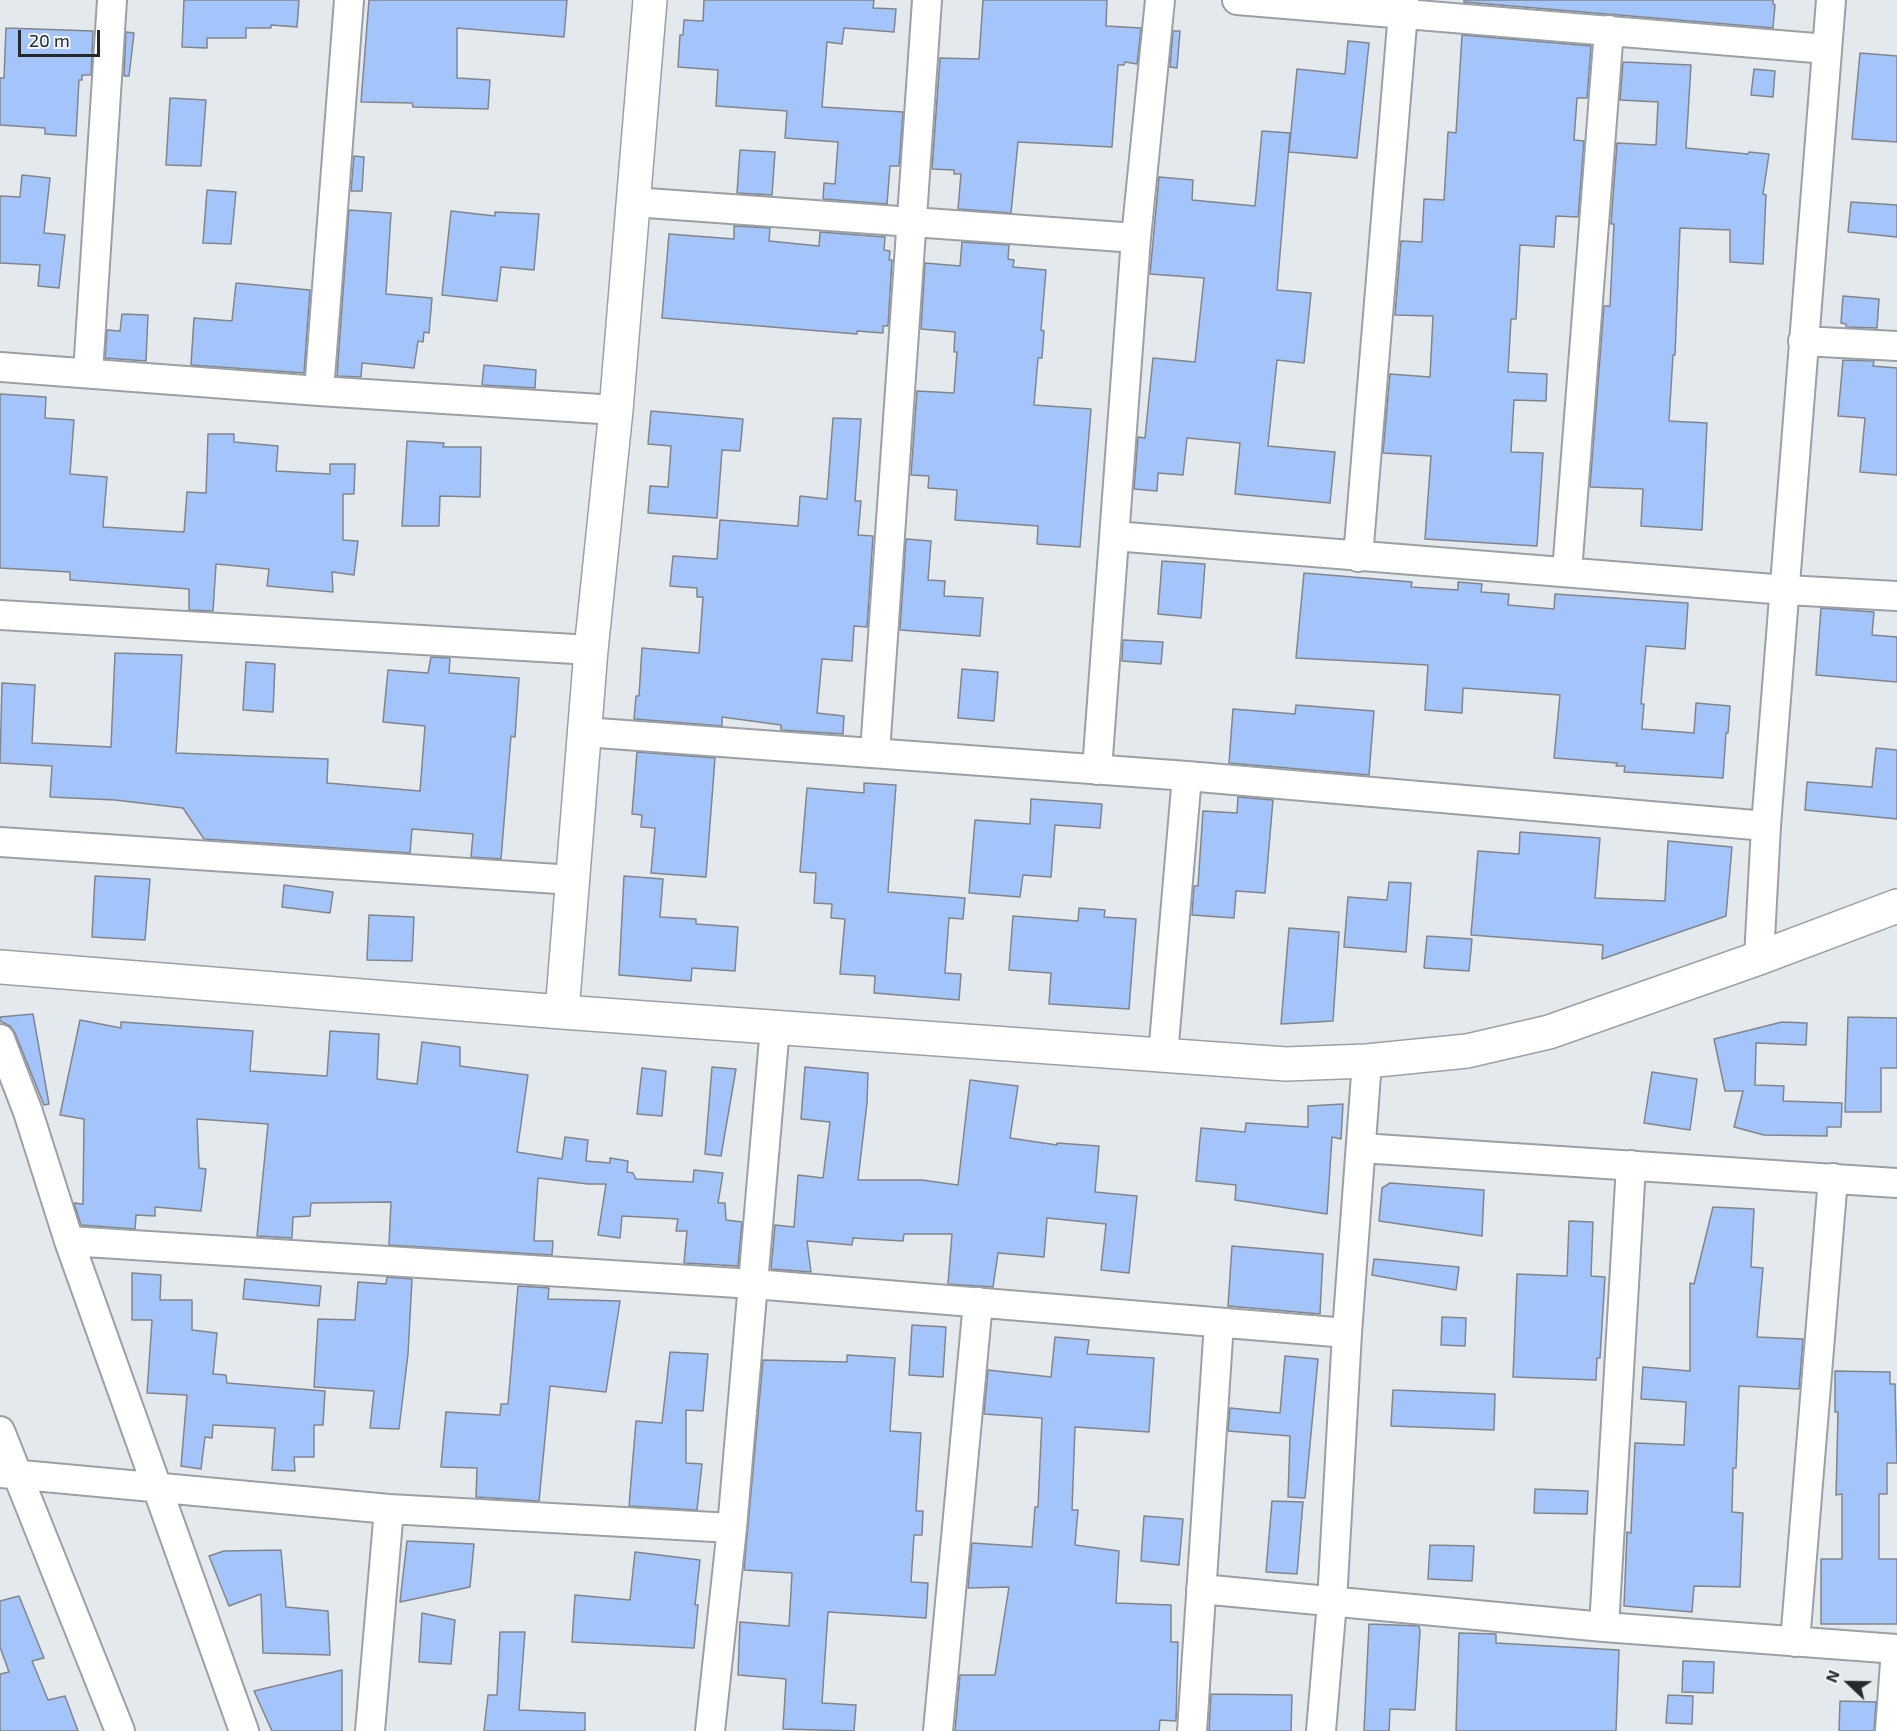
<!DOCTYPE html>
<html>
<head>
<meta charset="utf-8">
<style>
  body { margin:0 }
  #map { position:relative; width:1897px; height:1731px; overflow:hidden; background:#e4e9ed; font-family:"Exo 2",sans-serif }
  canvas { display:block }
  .north { position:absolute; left:1819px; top:1653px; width:60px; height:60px; -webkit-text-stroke:4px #f1f6fb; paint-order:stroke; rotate:292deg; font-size:16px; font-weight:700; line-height:24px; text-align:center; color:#26292a }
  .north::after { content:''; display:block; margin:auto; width:21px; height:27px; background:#26292a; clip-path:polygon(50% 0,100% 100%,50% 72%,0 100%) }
  .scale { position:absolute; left:18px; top:30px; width:82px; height:27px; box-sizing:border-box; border:3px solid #26292a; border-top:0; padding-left:8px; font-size:18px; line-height:21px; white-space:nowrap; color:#26292a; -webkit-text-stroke:4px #f1f6fb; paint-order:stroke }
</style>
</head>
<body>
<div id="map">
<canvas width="1897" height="1731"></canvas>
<div class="north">N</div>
<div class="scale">20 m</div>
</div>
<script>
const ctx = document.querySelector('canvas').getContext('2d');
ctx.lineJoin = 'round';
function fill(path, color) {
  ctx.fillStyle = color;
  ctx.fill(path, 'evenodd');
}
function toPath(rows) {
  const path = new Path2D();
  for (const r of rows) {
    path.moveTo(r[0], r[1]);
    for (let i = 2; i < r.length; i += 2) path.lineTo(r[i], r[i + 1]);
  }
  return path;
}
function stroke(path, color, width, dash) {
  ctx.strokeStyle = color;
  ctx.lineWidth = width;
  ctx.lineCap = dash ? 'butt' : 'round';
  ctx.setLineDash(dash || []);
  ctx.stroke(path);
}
const building = toPath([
  [184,0,299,0,297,27,271,25,271,28,246,28,246,38,207,38,207,48,182,47,184,0],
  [369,0,567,0,564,37,457,28,457,78,490,80,488,109,413,107,412,103,361,102,369,0],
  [704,0,874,0,873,8,896,9,894,32,844,28,842,44,827,42,822,107,903,112,899,166,890,166,887,204,823,199,824,183,835,184,838,142,785,138,787,111,716,106,718,70,678,67,680,35,683,35,684,20,703,21,704,0],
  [983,0,1107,0,1106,26,1141,28,1137,64,1125,62,1124,65,1118,65,1112,147,1018,142,1011,213,958,209,961,174,954,174,954,170,932,169,940,58,979,59,983,0],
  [1464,0,1773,0,1773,4,1775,5,1773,28,1464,2,1464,0],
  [6,28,93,31,91,75,82,75,82,80,79,80,76,136,45,134,45,128,0,125,0,78,4,78,6,28],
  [1173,31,1180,31,1177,68,1170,67,1173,31],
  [126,32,134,33,129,76,124,76,126,32],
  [1462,35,1591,46,1587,98,1577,98,1574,140,1584,141,1578,217,1556,216,1554,247,1520,245,1516,319,1511,319,1508,372,1547,374,1546,401,1514,400,1511,452,1543,453,1537,546,1425,539,1431,456,1383,453,1390,374,1430,377,1433,316,1395,315,1401,241,1422,242,1424,199,1444,200,1448,132,1456,133,1462,35],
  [1348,41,1369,43,1357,158,1289,152,1297,69,1345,74,1348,41],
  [1860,53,1897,56,1897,142,1852,139,1860,53],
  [1623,62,1691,65,1686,148,1748,154,1749,152,1769,154,1763,194,1766,195,1763,264,1730,262,1730,230,1680,228,1675,355,1673,355,1669,421,1707,423,1702,530,1641,526,1643,489,1590,487,1604,306,1610,306,1614,224,1611,224,1617,143,1656,145,1658,102,1620,100,1623,62],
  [1754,69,1775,71,1773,97,1751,95,1754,69],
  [170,98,206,100,201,166,166,165,170,98],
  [1262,131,1290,133,1277,290,1311,293,1304,363,1277,360,1268,446,1335,452,1330,503,1235,494,1240,443,1187,438,1183,475,1158,473,1157,491,1134,489,1138,437,1145,438,1153,358,1195,362,1204,278,1150,274,1159,177,1193,180,1192,200,1255,206,1262,131],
  [740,150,775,152,772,195,737,193,740,150],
  [354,156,364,157,362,191,351,191,354,156],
  [22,175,50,178,44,233,65,235,59,288,38,286,40,265,0,263,0,196,20,197,22,175],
  [207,190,236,192,231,244,203,243,207,190],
  [1851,202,1897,205,1897,237,1848,232,1851,202],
  [349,210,391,213,386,294,432,298,429,333,424,332,423,342,418,341,414,368,362,363,361,377,337,376,349,210],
  [451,211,495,216,495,212,539,214,534,270,501,267,497,301,442,295,451,211],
  [734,226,770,228,769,241,819,246,820,232,885,237,884,250,890,251,889,260,892,260,888,326,883,326,883,333,857,331,857,334,662,318,669,234,734,239,734,226],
  [962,242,1009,245,1008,259,1014,260,1013,267,1046,270,1041,330,1044,331,1042,358,1038,358,1034,405,1091,409,1080,547,1037,544,1038,526,955,520,957,490,928,488,929,476,911,475,917,391,954,393,957,352,954,352,955,332,921,329,925,263,960,266,962,242],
  [236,283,310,290,304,373,191,365,194,318,232,321,236,283],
  [1843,296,1879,299,1877,328,1846,327,1846,324,1841,323,1843,296],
  [122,314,148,315,146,361,105,358,107,330,120,331,122,314],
  [1843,360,1874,361,1873,366,1897,368,1897,475,1860,472,1865,418,1838,416,1843,360],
  [484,365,536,370,535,388,482,385,484,365],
  [0,394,46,397,45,418,74,420,70,474,107,477,103,527,184,532,187,492,206,493,208,434,234,434,234,442,278,446,276,471,330,474,330,464,355,464,354,494,343,494,343,540,358,541,354,575,332,572,333,592,267,586,269,569,216,564,213,611,189,610,189,589,70,580,70,572,0,568,0,394],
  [651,411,743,419,740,451,722,450,717,518,648,513,650,486,668,487,671,446,648,444,651,411],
  [833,418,861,419,855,501,861,501,858,535,873,536,867,627,854,626,852,661,822,659,817,713,844,716,843,734,781,730,781,725,722,717,722,726,634,719,636,696,639,696,642,648,699,653,703,597,697,597,697,588,670,586,673,556,717,559,720,520,798,526,800,496,827,499,833,418],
  [407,441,444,443,443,447,481,447,480,497,440,496,439,526,402,526,407,441],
  [906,539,931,541,928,580,945,581,944,596,983,598,980,636,900,630,906,539],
  [1162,561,1205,564,1201,618,1158,614,1162,561],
  [1304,573,1412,582,1411,587,1458,590,1458,582,1482,584,1481,592,1509,594,1508,605,1554,609,1555,594,1688,603,1685,649,1646,646,1641,704,1644,704,1642,729,1694,733,1696,703,1730,706,1728,733,1726,733,1723,778,1624,772,1625,766,1616,766,1617,763,1554,758,1560,695,1463,688,1462,713,1425,710,1428,665,1296,658,1304,573],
  [1821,608,1874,612,1872,635,1897,637,1897,682,1816,675,1821,608],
  [1123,640,1163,642,1161,664,1122,661,1123,640],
  [115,653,182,655,176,753,328,759,327,783,420,791,425,726,383,722,388,670,428,673,431,657,450,658,449,673,519,678,515,737,511,736,501,859,471,857,473,834,412,829,410,853,204,839,183,808,115,800,50,797,52,766,0,763,2,683,35,685,32,743,111,747,115,653],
  [246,662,275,664,273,712,243,710,246,662],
  [962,669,998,672,994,721,958,718,962,669],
  [1296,705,1374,711,1369,775,1229,763,1233,709,1295,714,1296,705],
  [1876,748,1897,750,1897,819,1805,810,1807,782,1872,787,1876,748],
  [637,752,715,758,706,877,651,873,655,828,641,827,642,815,632,814,637,752],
  [864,783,896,785,888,892,965,898,963,919,949,918,945,973,961,974,959,1000,874,993,875,976,840,974,845,919,831,918,832,904,814,903,816,873,800,872,807,788,864,793,864,783],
  [1238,797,1273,800,1265,893,1236,891,1234,918,1192,915,1194,886,1198,886,1203,811,1237,813,1238,797],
  [1031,799,1102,804,1100,828,1055,825,1051,877,1023,875,1020,897,969,893,975,820,1030,824,1031,799],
  [1520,832,1600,838,1595,898,1665,901,1668,841,1732,847,1726,916,1602,959,1603,945,1471,935,1478,851,1519,854,1520,832],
  [95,876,150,879,145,940,92,937,95,876],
  [624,876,663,879,660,917,696,919,696,924,738,927,735,971,692,968,691,981,619,975,624,876],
  [1389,882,1411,883,1406,952,1344,947,1348,897,1387,900,1389,882],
  [284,885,333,892,330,913,282,907,284,885],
  [1079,908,1105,910,1104,917,1136,919,1129,1009,1049,1004,1051,973,1009,970,1013,916,1078,921,1079,908],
  [369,915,414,917,412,961,367,960,369,915],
  [1289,928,1339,932,1333,1021,1281,1024,1289,928],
  [1427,936,1472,939,1469,971,1424,968,1427,936],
  [33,1014,49,1104,44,1105,15,1033,10,1026,0,1021,0,1017,33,1014],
  [1848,1017,1897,1018,1897,1068,1881,1068,1881,1112,1845,1112,1848,1017],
  [80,1020,121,1028,121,1022,253,1031,250,1071,327,1076,330,1031,379,1034,377,1079,417,1084,422,1042,460,1047,460,1066,528,1075,517,1152,562,1159,565,1137,588,1140,586,1161,610,1163,610,1158,628,1161,627,1172,633,1173,636,1179,693,1182,694,1170,723,1173,718,1203,725,1203,726,1220,742,1222,738,1266,684,1263,687,1231,676,1231,678,1219,622,1216,620,1238,598,1235,606,1184,588,1184,538,1178,534,1241,553,1241,552,1255,389,1245,391,1202,311,1203,310,1216,293,1217,292,1238,257,1236,268,1124,197,1119,199,1168,206,1169,201,1211,155,1207,155,1216,136,1215,135,1229,81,1225,74,1203,83,1204,84,1119,60,1115,80,1020],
  [1782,1022,1807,1023,1806,1045,1756,1043,1755,1085,1784,1086,1783,1101,1842,1103,1841,1127,1827,1127,1827,1136,1764,1135,1734,1127,1743,1091,1725,1091,1714,1039,1782,1022],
  [712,1067,736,1069,721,1156,705,1154,712,1067],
  [805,1067,868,1073,867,1103,858,1180,922,1180,958,1185,970,1080,1018,1086,1010,1138,1057,1145,1057,1143,1099,1146,1095,1192,1137,1196,1129,1273,1101,1270,1106,1224,1047,1218,1044,1257,998,1253,993,1287,948,1284,952,1234,904,1234,903,1241,853,1238,852,1245,807,1241,811,1272,771,1269,775,1225,794,1227,798,1175,823,1178,830,1122,801,1119,805,1067],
  [642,1068,666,1071,662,1116,637,1114,642,1068],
  [1652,1072,1697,1079,1690,1130,1644,1123,1652,1072],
  [1343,1104,1341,1139,1332,1137,1327,1214,1235,1200,1236,1185,1196,1181,1201,1128,1245,1132,1246,1123,1308,1127,1308,1106,1343,1104],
  [1390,1183,1484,1190,1482,1236,1379,1221,1382,1188,1390,1183],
  [1713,1207,1754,1209,1751,1267,1763,1268,1757,1337,1803,1339,1799,1389,1739,1386,1736,1468,1733,1468,1732,1512,1743,1513,1740,1587,1694,1586,1692,1612,1624,1606,1627,1532,1631,1533,1635,1443,1684,1445,1686,1402,1641,1399,1643,1367,1690,1371,1690,1283,1694,1284,1713,1207],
  [1569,1221,1593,1222,1591,1276,1605,1277,1600,1358,1597,1358,1596,1380,1513,1377,1517,1274,1567,1276,1569,1221],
  [1232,1246,1323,1254,1320,1314,1228,1306,1232,1246],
  [1374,1259,1459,1267,1456,1290,1372,1275,1374,1259],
  [132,1273,161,1275,160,1300,192,1300,192,1330,217,1333,213,1374,226,1375,227,1383,325,1391,323,1425,314,1425,314,1457,294,1457,295,1471,272,1470,275,1428,213,1425,212,1438,205,1437,201,1469,181,1466,187,1395,147,1393,152,1320,132,1320,132,1273],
  [387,1277,412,1279,408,1354,399,1429,370,1428,374,1391,314,1387,318,1319,355,1320,358,1282,386,1284,387,1277],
  [245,1279,321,1286,319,1306,243,1299,245,1279],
  [518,1286,549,1288,548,1299,620,1301,606,1392,550,1386,539,1501,476,1497,477,1468,441,1467,446,1412,500,1415,501,1404,508,1404,518,1286],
  [1442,1317,1466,1318,1465,1346,1441,1345,1442,1317],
  [912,1325,946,1327,943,1377,909,1375,912,1325],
  [1055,1337,1089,1340,1087,1354,1154,1358,1149,1432,1075,1427,1072,1510,1078,1510,1075,1545,1119,1551,1116,1603,1171,1605,1171,1642,1178,1642,1176,1721,1160,1720,1159,1731,955,1731,960,1675,995,1675,1009,1587,968,1588,972,1543,1032,1547,1035,1507,1038,1507,1042,1418,984,1414,988,1370,1051,1377,1055,1337],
  [670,1352,708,1354,703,1411,686,1410,686,1463,702,1464,697,1510,629,1506,636,1421,662,1423,670,1352],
  [847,1355,895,1358,890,1431,921,1433,916,1511,923,1511,922,1535,914,1535,911,1582,928,1583,926,1618,828,1612,822,1703,856,1705,854,1731,783,1729,786,1679,738,1675,740,1622,789,1626,792,1573,744,1570,763,1360,847,1362,847,1355],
  [1285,1356,1318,1359,1305,1498,1288,1497,1290,1436,1228,1431,1230,1408,1280,1413,1285,1356],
  [1835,1371,1890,1372,1890,1384,1895,1384,1897,1463,1887,1463,1887,1494,1879,1494,1879,1559,1897,1559,1897,1624,1821,1624,1821,1559,1842,1559,1842,1494,1836,1495,1838,1412,1835,1412,1835,1371],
  [1393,1390,1495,1394,1494,1430,1391,1426,1393,1390],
  [1535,1489,1588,1491,1587,1514,1534,1513,1535,1489],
  [1272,1501,1303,1502,1297,1574,1266,1572,1272,1501],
  [1144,1516,1183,1519,1179,1565,1141,1561,1144,1516],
  [407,1541,474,1544,470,1587,400,1602,407,1541],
  [1430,1545,1474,1546,1472,1581,1428,1579,1430,1545],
  [281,1550,286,1607,328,1611,330,1655,263,1653,261,1594,229,1606,209,1556,224,1551,281,1550],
  [635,1552,700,1560,695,1605,698,1605,694,1648,572,1642,575,1595,630,1600,635,1552],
  [19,1596,44,1658,32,1661,48,1700,65,1696,78,1731,0,1731,0,1674,9,1672,0,1647,0,1601,19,1596],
  [422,1613,455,1620,451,1664,419,1662,422,1613],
  [1369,1624,1419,1626,1420,1631,1415,1710,1390,1709,1389,1731,1364,1731,1369,1624],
  [500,1632,525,1632,519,1710,585,1713,585,1731,484,1731,488,1695,497,1695,500,1632],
  [1459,1633,1496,1634,1496,1643,1619,1650,1616,1731,1456,1731,1459,1633],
  [1683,1661,1714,1662,1713,1693,1682,1692,1683,1661],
  [342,1670,342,1731,272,1731,254,1691,342,1670],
  [1211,1694,1292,1695,1291,1731,1209,1731,1211,1694],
  [1668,1695,1693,1696,1692,1724,1666,1723,1668,1695],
  [1840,1701,1876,1702,1874,1731,1839,1731,1840,1701]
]);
fill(building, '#a4c4fc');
stroke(building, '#82858a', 1.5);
const street = toPath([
  [1237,0,1827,49],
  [633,202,1136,238],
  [1803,341,1897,346],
  [0,367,319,391,616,410],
  [88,373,112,0],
  [319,391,349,0],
  [1114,536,1786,590,1897,596],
  [1358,557,1404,0],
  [1567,572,1609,30],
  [0,615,591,650],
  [584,732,1187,776,1766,826],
  [875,752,927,0],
  [1097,770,1136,238,1160,0],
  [0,842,573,880],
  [1759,958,1766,826,1831,0],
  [0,1039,28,1112,69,1241,244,1731],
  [1163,1055,1187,776],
  [1361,1148,1897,1183],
  [69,1241,754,1284,1347,1333],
  [0,1431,120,1731],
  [0,1473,389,1509,732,1528],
  [1201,1589,1604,1627,1897,1649],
  [1604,1627,1631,1165],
  [1795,1642,1833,1178],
  [370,1731,389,1509],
  [710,1731,732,1528,775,1027],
  [938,1731,978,1302],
  [1192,1731,1219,1323],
  [1321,1731,1332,1602,1347,1333,1367,1061],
  [1890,1731,1896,1649]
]);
const secondary = toPath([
  [0,967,562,1012,1286,1064,1367,1061,1467,1051,1549,1032,1759,958,1897,906],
  [562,1012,591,650,616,410,650,0]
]);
stroke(street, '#9aa0a4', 32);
stroke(secondary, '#9aa0a4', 36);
stroke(street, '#fff', 28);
stroke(secondary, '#fff', 33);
</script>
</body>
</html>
